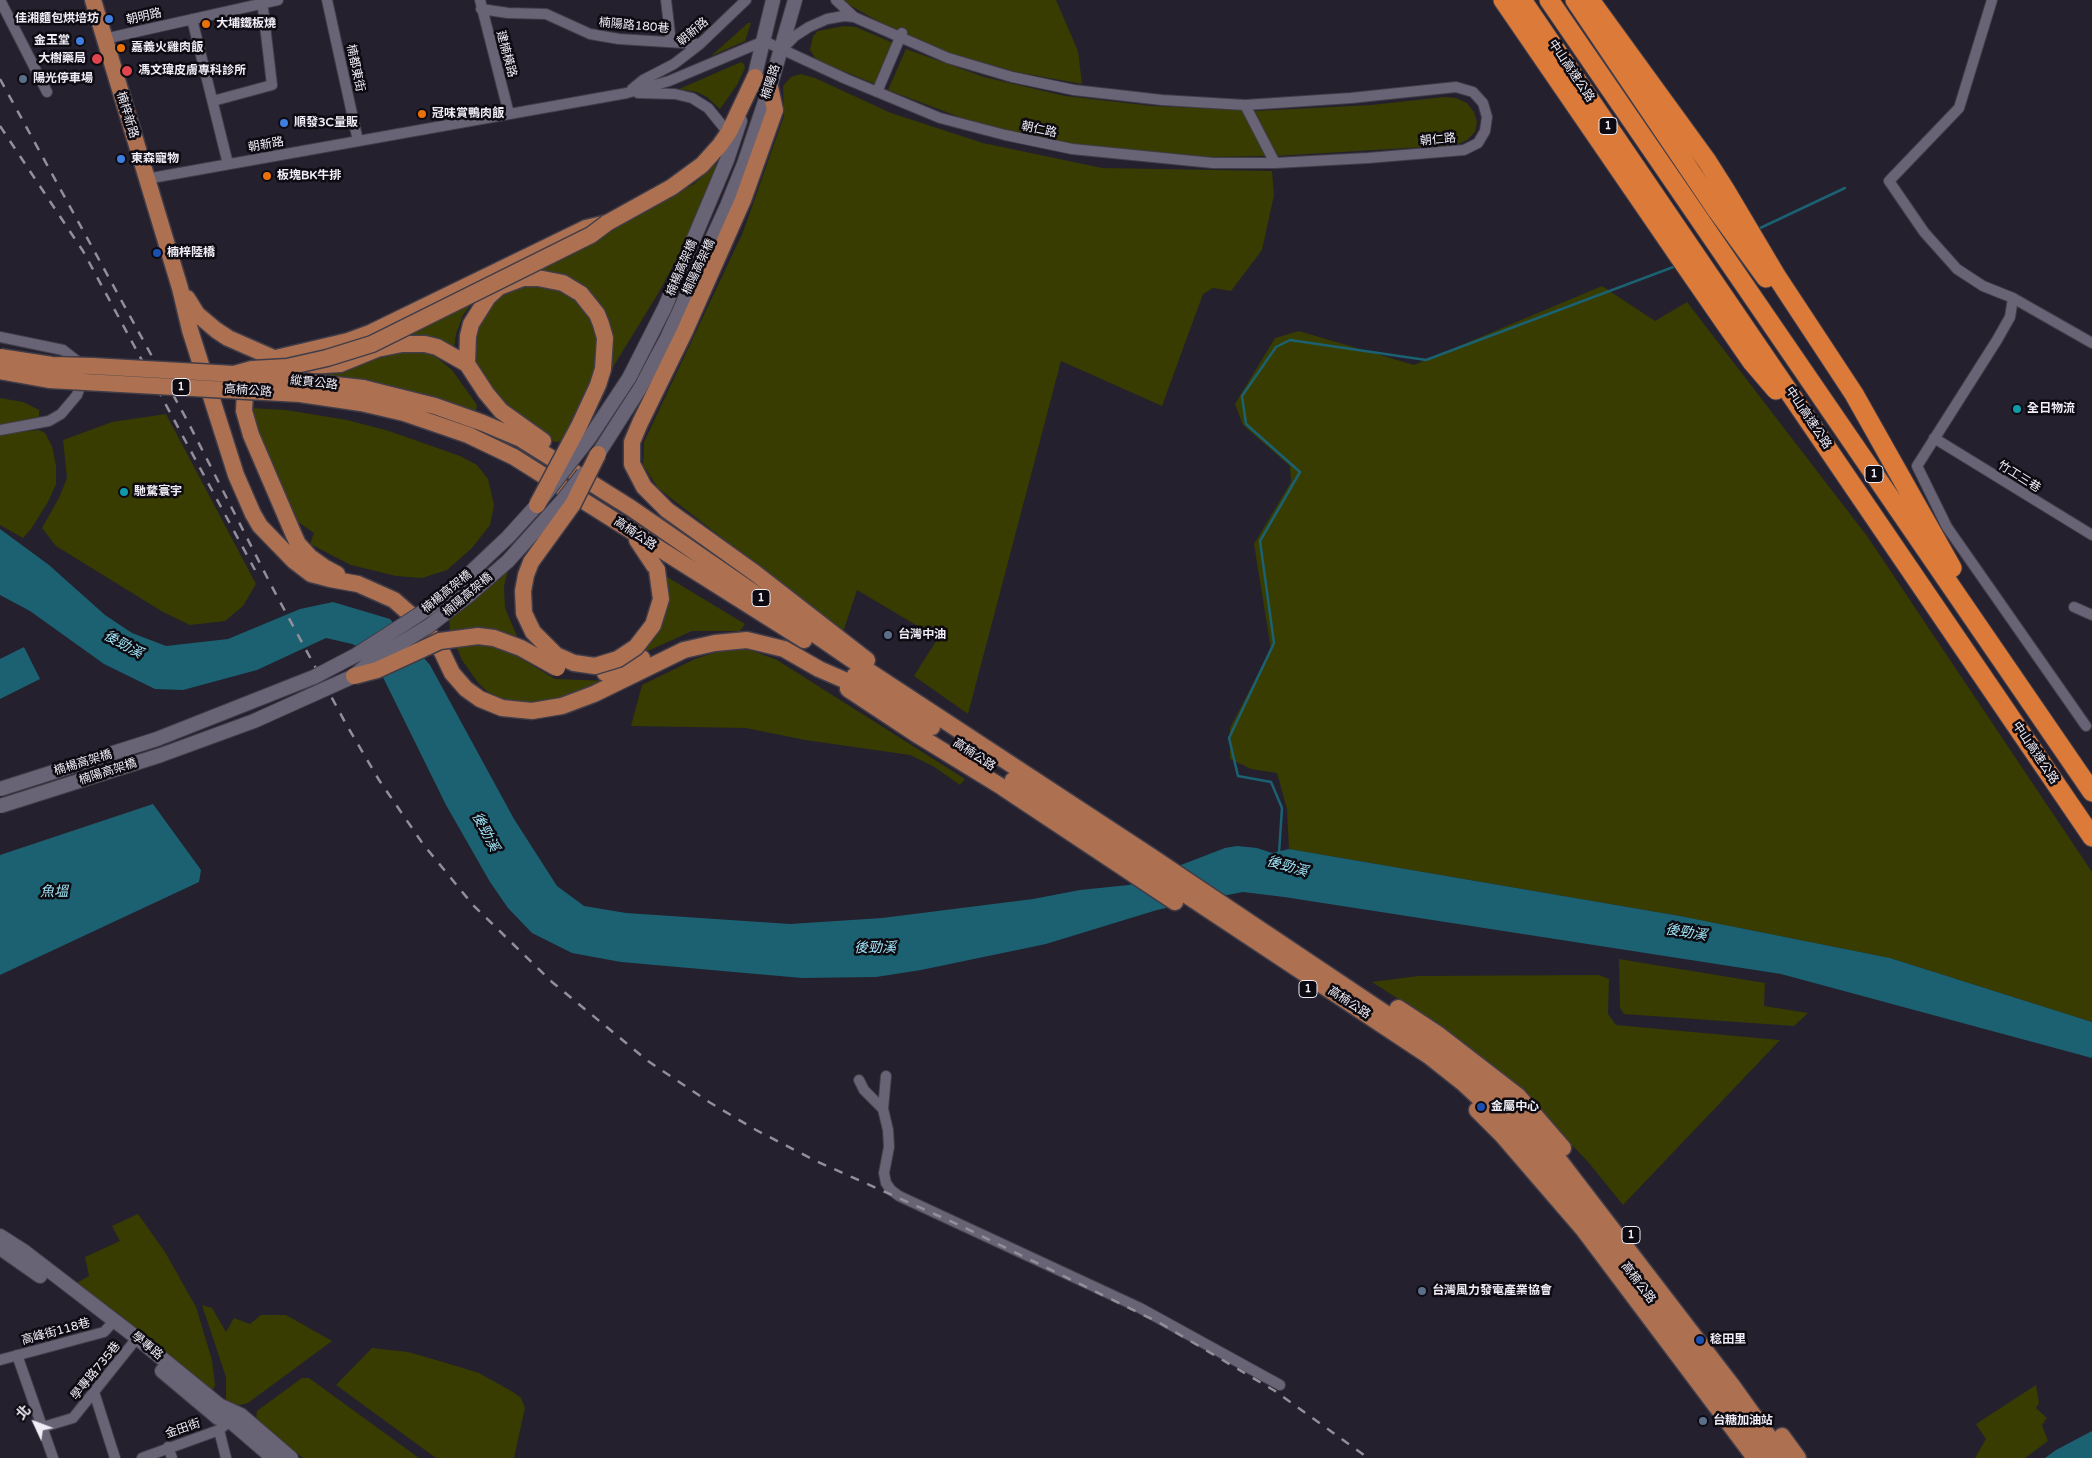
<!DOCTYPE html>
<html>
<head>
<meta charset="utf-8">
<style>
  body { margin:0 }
  #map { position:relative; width:2092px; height:1458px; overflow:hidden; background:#24202e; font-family:"Varela Round","Noto Sans TC",sans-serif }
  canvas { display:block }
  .north { position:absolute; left:10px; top:1398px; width:50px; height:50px; -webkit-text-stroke:4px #0d0b11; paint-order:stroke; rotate:313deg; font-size:14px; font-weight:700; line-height:20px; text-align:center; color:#f0edf7 }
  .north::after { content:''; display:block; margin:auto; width:18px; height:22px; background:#f0edf7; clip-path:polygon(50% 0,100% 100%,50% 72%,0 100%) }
</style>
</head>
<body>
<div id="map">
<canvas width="2092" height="1458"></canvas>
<div class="north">北</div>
</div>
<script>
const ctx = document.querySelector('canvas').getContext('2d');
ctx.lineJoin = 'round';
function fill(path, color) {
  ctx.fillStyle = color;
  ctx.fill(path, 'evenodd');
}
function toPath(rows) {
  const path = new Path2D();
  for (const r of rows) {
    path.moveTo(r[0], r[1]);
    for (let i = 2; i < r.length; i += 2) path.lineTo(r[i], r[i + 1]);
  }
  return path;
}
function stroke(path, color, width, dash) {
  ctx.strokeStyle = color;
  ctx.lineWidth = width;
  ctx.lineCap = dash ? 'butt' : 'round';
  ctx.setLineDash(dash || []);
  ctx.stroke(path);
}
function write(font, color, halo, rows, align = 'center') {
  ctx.font = font + ' "Varela Round","Noto Sans TC",sans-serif';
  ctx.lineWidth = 5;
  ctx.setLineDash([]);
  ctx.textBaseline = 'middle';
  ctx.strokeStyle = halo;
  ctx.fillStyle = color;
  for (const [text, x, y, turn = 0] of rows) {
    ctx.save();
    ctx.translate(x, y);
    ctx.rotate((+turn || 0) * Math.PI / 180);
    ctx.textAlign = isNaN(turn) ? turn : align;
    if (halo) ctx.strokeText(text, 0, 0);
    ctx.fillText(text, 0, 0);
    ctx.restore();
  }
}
fill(toPath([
  [845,0,1056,0,1078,51,1082,84,1016,72,950,53,881,23,848,4],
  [748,23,751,23,745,41,711,56],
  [844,26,856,27,893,43,875,84,826,64,816,59,810,50,813,36,818,31],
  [906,49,984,77,1065,96,1152,106,1243,110,1266,156,1209,157,1066,144,978,124,888,90],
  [741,62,744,64,745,68,737,85,720,109,707,97,697,92,679,89],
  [801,74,815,78,891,113,983,143,1102,168,1272,171,1274,195,1262,250,1231,291,1213,288,1203,294,1162,406,1061,361,968,714,914,676,938,638,857,590,843,632,658,488,643,465,644,442,743,232,784,116,783,86,791,77],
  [1444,97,1456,98,1467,103,1474,112,1477,122,1475,132,1467,140,1456,145,1277,156,1255,111,1371,105],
  [717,163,714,176,685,243,659,292,599,390,561,441,555,442,543,435,504,406,475,366,474,333,483,310,508,287,694,184],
  [1602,286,1655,321,1687,302,1867,536,2092,872,2092,1022,1890,958,1680,916,1289,849,1287,809,1277,773,1251,769,1230,759,1230,728,1271,649,1254,544,1291,482,1290,466,1243,425,1235,404,1275,338,1299,331,1414,365],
  [476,298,463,315,456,334,454,349,368,348],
  [416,350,435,356,452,370,477,405,476,410,474,412,382,388,313,374,331,373,361,360,392,351],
  [0,398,23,402,39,410,39,419,0,427],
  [250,408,286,410,347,420,389,431,460,456,477,465,488,479,494,505,490,525,472,548,447,570,422,578,396,576,351,565,310,544,314,533,298,522,289,506,262,450],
  [166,414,256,584,243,606,225,621,190,625,163,612,56,546,42,528,59,498,67,478,63,440,112,422],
  [39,430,45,433,52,446,56,466,56,484,48,502,31,529,23,538,0,525,0,434],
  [510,563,504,586,505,608,520,643,450,632,449,617],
  [664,575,745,624,740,631,692,631,619,664,645,643],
  [455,643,476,643,503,648,555,679,610,681,543,706,499,702,479,684,462,660],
  [722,650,750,650,777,660,965,779,960,785,933,766,910,755,805,740,746,728,631,726,642,685,695,659],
  [1619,959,1765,983,1764,1006,1808,1013,1794,1026,1624,1014,1620,1008],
  [1599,975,1609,979,1608,1014,1616,1025,1780,1040,1623,1205,1589,1163,1515,1085,1450,1032,1372,982,1418,976],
  [138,1214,165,1252,196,1307,212,1360,215,1385,213,1390,211,1391,73,1285,89,1276,85,1257,120,1241,112,1226],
  [202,1305,212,1308,226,1332,234,1318,250,1324,261,1315,286,1315,332,1341,248,1403,240,1405,230,1404,226,1399,226,1377],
  [372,1348,408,1352,443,1362,479,1373,513,1392,521,1398,525,1408,514,1458,436,1458,336,1385],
  [302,1378,309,1378,419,1458,303,1458,256,1420,257,1411],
  [2036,1385,2039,1403,2036,1408,2047,1418,2042,1425,2048,1441,2025,1458,1975,1458,1986,1439,1976,1424]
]), '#383c01');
fill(toPath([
  [0,529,49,565,105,615,132,633,166,646,228,639,300,609,333,602,390,619,430,665,514,819,557,886,584,906,626,913,790,924,882,918,1033,899,1080,890,1129,885,1225,848,1237,846,1257,848,1272,853,1289,849,1680,916,1890,958,2092,1022,2092,1058,1781,974,1284,897,1243,892,1201,900,1157,910,1046,944,921,970,876,977,802,978,621,962,572,953,532,933,508,908,490,882,446,805,371,653,352,644,326,638,257,670,183,690,155,689,104,664,30,611,0,595],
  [24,647,40,679,0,699,0,659],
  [153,804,201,870,199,882,0,975,0,855],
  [2092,1431,2092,1458,2045,1458,2056,1450]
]), '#1b6171');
stroke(toPath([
  [1756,230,1845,188],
  [1279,853,1282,808,1271,782,1238,776,1229,738,1274,643,1260,541,1300,472,1246,424,1242,396,1276,347,1290,340,1426,360,1676,266]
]), '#1b6171', 2.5);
const street = toPath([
  [0,0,47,92],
  [327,0,358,141],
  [480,0,509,114],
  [666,0,671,42],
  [1992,0,1959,108,1889,181,1924,232,1957,269,1983,286,2013,298,2010,317,1997,340,1917,466,1947,527,2086,726],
  [481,9,508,13,546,14,590,34,619,39,700,44],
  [192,19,228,164],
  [104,39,278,0],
  [782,49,795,36,809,27,827,19,844,16,854,17],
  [632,89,643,80,674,64,700,44,746,0],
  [877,92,902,33],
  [638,93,675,94,692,98,708,108,730,135],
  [213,101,272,85,262,0],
  [1245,105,1275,163],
  [146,179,627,93,669,81,764,41,846,79,940,118,1005,135,1072,149,1213,163,1275,163,1368,158,1464,150,1478,143,1485,131,1487,117,1483,103,1473,92,1456,87,1351,98,1245,105,1162,100,1074,90,1012,77,948,58,854,17,836,0],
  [2013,298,2092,343],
  [0,337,63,350,77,361,82,382,77,395,61,414,49,421,0,430],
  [1934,438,2092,535],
  [2074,607,2092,615],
  [886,1076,883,1109,888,1130,889,1147,884,1173,886,1183,891,1190,899,1196,1140,1308,1280,1385],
  [859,1080,864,1090,883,1109],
  [17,1355,53,1458],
  [0,1360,104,1332,114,1321],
  [94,1392,115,1458],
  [43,1427,73,1418,137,1338],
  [219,1430,226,1458],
  [168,1447,172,1458],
  [142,1458,219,1430,230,1421]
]);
const secondary = toPath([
  [752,87,773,0],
  [727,160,740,121],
  [598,454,640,388,667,338,727,206,744,164,770,87,795,0],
  [0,1236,25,1252,137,1338,219,1405,241,1415,291,1458],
  [0,1248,40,1276],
  [162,1371,218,1418,230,1421,273,1458]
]);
const primary = toPath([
  [93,0,180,288,190,330,236,475,253,514,260,526,294,561,311,574,330,579,358,584,394,600,419,622,433,639,442,652,452,673,466,689,480,699,502,708,532,711,562,706,594,694,684,650,715,643,747,640,784,649,819,669,865,689],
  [770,87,775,110,743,200,685,331,640,423,632,442,632,464,644,487,667,510,755,573,867,660],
  [187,298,197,314,216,330,228,338,285,363],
  [467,364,468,336,471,324,488,297,499,287,523,278,538,278,563,283,581,294],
  [309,366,340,364,377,349,402,344,425,344,437,347,467,364,486,393,501,411,543,441],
  [363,388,435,406,483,423,521,439,631,508,849,658,1149,855,1434,1046,1494,1094,1553,1152,1731,1384,1784,1458],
  [361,403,404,413,468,435,514,457,804,640],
  [637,540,657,570],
  [337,574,324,567,310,557,298,544,293,533,251,435,244,411,245,392,254,379,276,358,348,341,370,333,586,228,607,223,672,187,702,165,720,145,729,132,755,77],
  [605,673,642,658],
  [855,675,932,727],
  [848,689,919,736,1002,787,1175,902],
  [1013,780,1429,1056,1463,1083,1522,1138,1570,1193,1769,1458],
  [1398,1008,1439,1035,1518,1096,1563,1148],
  [1477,1110,1502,1135,1583,1229,1755,1458],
  [1782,1436,1798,1458]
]);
const highway = toPath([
  [1503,0,1680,258,1752,362,1776,390],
  [1522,0,2092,837],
  [1549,0,2092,792],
  [1575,0,1716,209,1766,278],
  [1590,0,1707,161,1726,191,1777,277,1854,394,1952,568]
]);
stroke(street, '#403c48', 12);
stroke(secondary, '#403c48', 16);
stroke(primary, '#403c48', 19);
stroke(highway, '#403c48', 21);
stroke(street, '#696475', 10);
stroke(secondary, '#696475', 14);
stroke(primary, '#ad7151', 16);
stroke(highway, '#db7a39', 19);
stroke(toPath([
  [0,79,188,422,271,585,346,724,379,780,423,844,473,905,552,982,648,1061,709,1102,756,1130,816,1161,959,1225,1160,1323,1275,1391,1368,1458],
  [0,126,83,251,255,570]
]), '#928f9b', 2.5, [9, 9]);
const secondaryBridge = toPath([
  [0,789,157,739,314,677,356,655,429,608,455,587,508,537,537,505,590,437,629,378,665,307,727,160],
  [0,806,161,755,254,721,354,676,370,662,429,626,468,596,508,561,562,501,583,474]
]);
const primaryBridge = toPath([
  [0,357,52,365,92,366,234,374,363,388],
  [0,371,49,380,300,394,361,403],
  [234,374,252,369,287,367,327,358,372,344,591,235,607,223],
  [598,454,573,504,531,562,526,575,523,591,524,613,533,632,556,655,574,663,595,666,618,659,636,647,653,625,661,599,657,570],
  [537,505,579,426,598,385,603,369,605,338,601,324,597,314,581,294],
  [354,676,377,670,440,641,478,636,494,638,521,648,557,668]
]);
stroke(secondaryBridge, '#403c48', 16, []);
stroke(primaryBridge, '#403c48', 19, []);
stroke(secondaryBridge, '#696475', 14);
stroke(primaryBridge, '#ad7151', 16);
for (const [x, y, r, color] of [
  [109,19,5,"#3f7fe0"],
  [206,24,5,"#e8710a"],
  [80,41,5,"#3f7fe0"],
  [121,48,5,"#e8710a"],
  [97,59,6,"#e0444e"],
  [127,71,6,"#e0444e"],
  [23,79,5,"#5c6f8a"],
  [422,114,5,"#e8710a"],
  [284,123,5,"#3f7fe0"],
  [121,159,5,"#3f7fe0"],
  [267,176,5,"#e8710a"],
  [157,253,5,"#1a4fb4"],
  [2017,409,5,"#0f9aa8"],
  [124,492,5,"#0f9aa8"],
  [888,635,5,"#5c6f8a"],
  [1481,1107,5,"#1a4fb4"],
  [1422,1291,5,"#5c6f8a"],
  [1700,1340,5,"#1a4fb4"],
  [1703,1421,5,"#5c6f8a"]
]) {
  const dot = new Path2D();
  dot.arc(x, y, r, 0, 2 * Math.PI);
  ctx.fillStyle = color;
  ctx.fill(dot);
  stroke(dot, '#0d0b11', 2);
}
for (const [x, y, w] of [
  [1608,126,18],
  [181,387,18],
  [1874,474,18],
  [761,598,18],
  [1308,989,18],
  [1631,1235,18]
]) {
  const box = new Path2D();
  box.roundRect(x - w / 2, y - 8.5, w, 17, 4);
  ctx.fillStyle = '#0d0b11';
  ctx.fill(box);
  stroke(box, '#f0edf7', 1);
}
write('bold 11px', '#f0edf7', null, [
  ["1",1608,126],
  ["1",181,387],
  ["1",1874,474],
  ["1",761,598],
  ["1",1308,989],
  ["1",1631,1235]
]);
write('12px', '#f0edf7', '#0d0b11', [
  ["朝明路",144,17,-13],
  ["楠陽路180巷",634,26,5],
  ["朝新路",693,32,-40],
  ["建楠橫路",506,54,75],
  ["楠都東街",355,68,78],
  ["中山高速公路",1571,71,56],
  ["楠陽路",771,82,-72],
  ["楠梓新路",127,115,73],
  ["朝仁路",1039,130,12],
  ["朝仁路",1438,140,-5],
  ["朝新路",266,145,-10],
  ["楠陽高架橋",699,267,-65],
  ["楠楊高架橋",682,268,-67],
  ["縱貫公路",314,383,6],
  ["高楠公路",248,391,4],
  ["中山高速公路",1808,418,56],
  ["竹工三巷",2019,477,32],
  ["高楠公路",635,534,34],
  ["楠楊高架橋",447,592,-39],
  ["楠陽高架橋",468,595,-40],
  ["中山高速公路",2035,753,56],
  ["高楠公路",974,755,33],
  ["楠楊高架橋",83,763,-17],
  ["楠陽高架橋",108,772,-18],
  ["高楠公路",1349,1003,33],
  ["高楠公路",1638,1283,53],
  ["高峰街118巷",56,1332,-15],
  ["學專路",147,1346,39],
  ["學專路735巷",96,1371,-51],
  ["金田街",183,1429,-19]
]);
write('bold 12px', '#f0edf7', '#0d0b11', [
  ["佳湘麵包烘培坊",99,19,"right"],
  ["大埔鐵板燒",216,24],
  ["金玉堂",70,41,"right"],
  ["嘉義火雞肉飯",131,48],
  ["大樹藥局",86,59,"right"],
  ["馮文瑋皮膚專科診所",138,71],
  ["陽光停車場",33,79],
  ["冠味賞鴨肉飯",432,114],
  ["順發3C量販",294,123],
  ["東森寵物",131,159],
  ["板塊BK牛排",277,176],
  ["楠梓陸橋",167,253],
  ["全日物流",2027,409],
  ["馳騖寰宇",134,492],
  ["台灣中油",898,635],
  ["金屬中心",1491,1107],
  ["台灣風力發電產業協會",1432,1291],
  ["稔田里",1710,1340],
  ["台糖加油站",1713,1421]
], 'left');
write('italic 14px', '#a0e4f6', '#0d0b11', [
  ["後勁溪",123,645,29],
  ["後勁溪",485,832,62],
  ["後勁溪",1287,867,16],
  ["魚塭",54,892],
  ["後勁溪",1686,933,9],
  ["後勁溪",875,948]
]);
</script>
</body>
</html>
